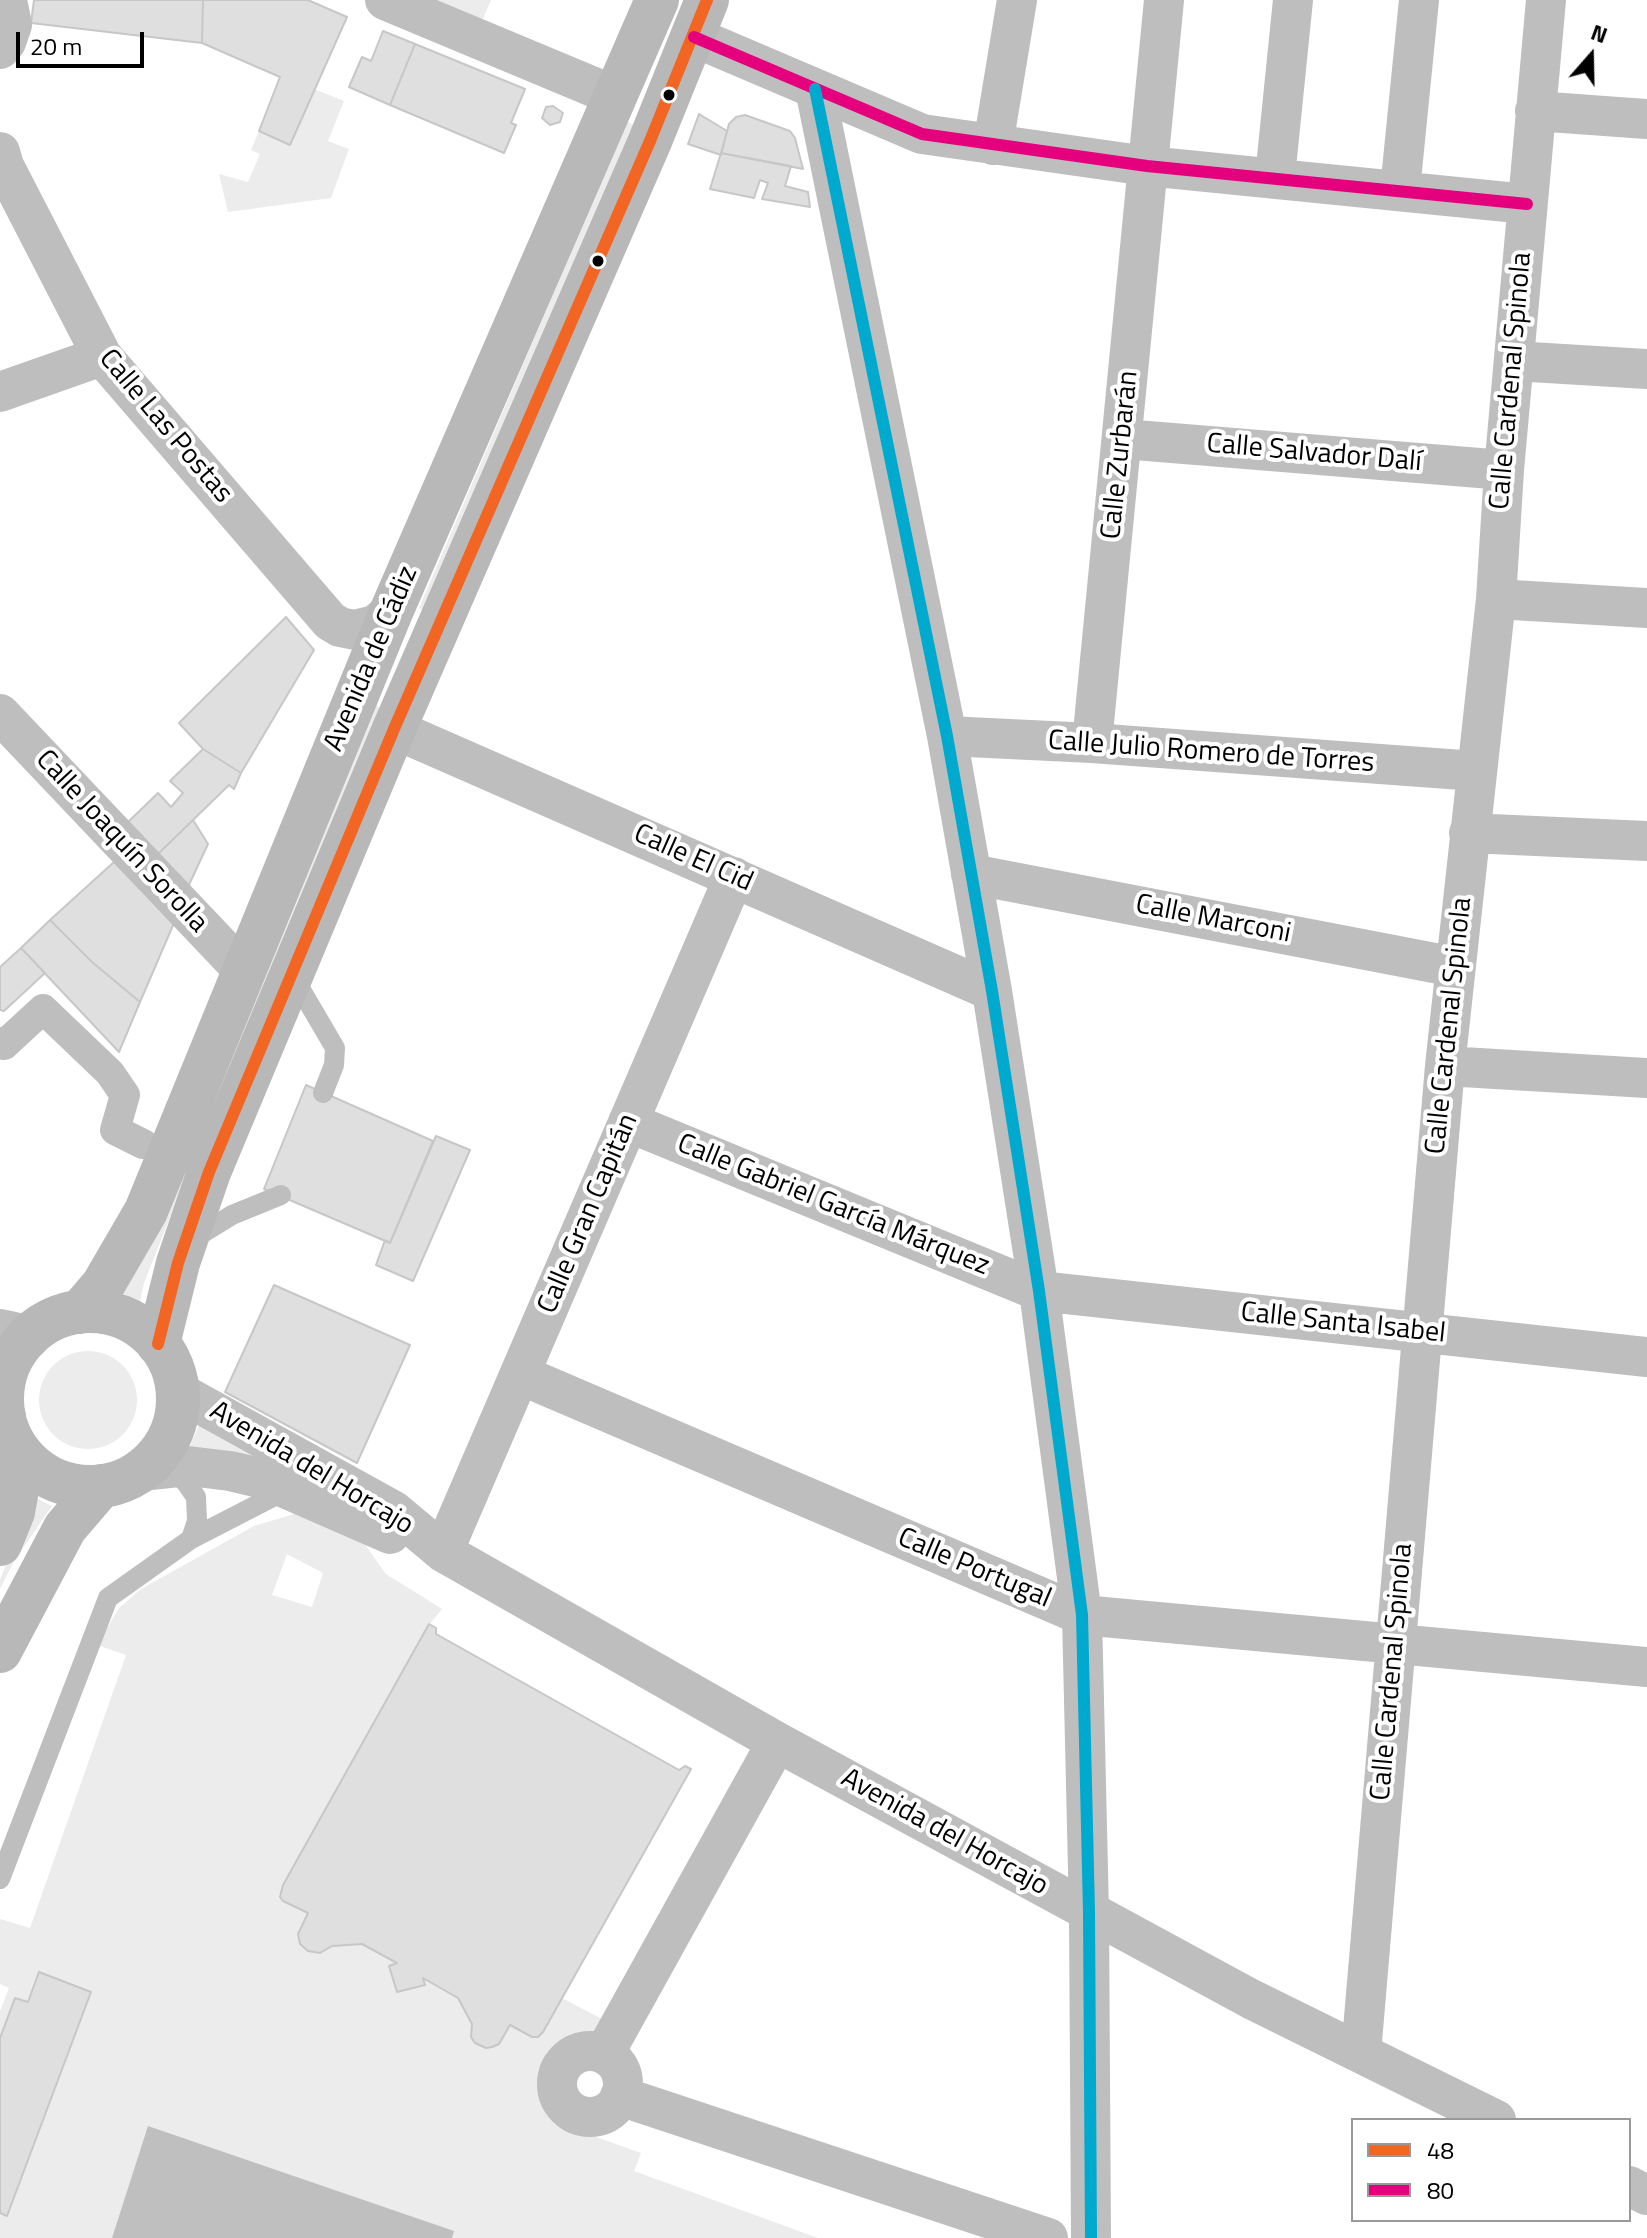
<!DOCTYPE html>
<html>
<head>
<meta charset="utf-8">
<style>
  body { margin:0 }
  #map { position:relative; width:1647px; height:2238px; overflow:hidden; background:#fff; font-family:"Titillium Web",sans-serif }
  canvas { display:block }
  .legend { position:absolute; left:1351px; top:2118px; width:280px; height:104px; box-sizing:border-box; background:#fff; border:2px solid #999; margin:0; padding:10px 14px; list-style:none; font-size:24px; color:#000 }
  .legend li { display:flex; align-items:center; gap:16px; height:40px }
  .legend b { width:40px; border:2px solid #999 }
  .north { position:absolute; left:1551px; top:16px; width:80px; height:80px; -webkit-text-stroke:6px #fff; paint-order:stroke; rotate:20deg; font-size:22px; font-weight:700; line-height:32px; text-align:center; color:#000 }
  .north::after { content:''; display:block; margin:auto; width:28px; height:36px; background:#000; clip-path:polygon(50% 0,100% 100%,50% 72%,0 100%) }
  .scale { position:absolute; left:16px; top:32px; width:128px; height:36px; box-sizing:border-box; border:4px solid #000; border-top:0; padding-left:10px; font-size:24px; line-height:28px; white-space:nowrap; color:#000; -webkit-text-stroke:6px #fff; paint-order:stroke }
</style>
</head>
<body>
<div id="map">
<canvas width="1647" height="2238"></canvas>
<ul class="legend">
<li><b style="height:10px;background:#f26522"></b>48</li>
<li><b style="height:10px;background:#e5007d"></b>80</li>
</ul>
<div class="north">N</div>
<div class="scale">20 m</div>
</div>
<script>
const ctx = document.querySelector('canvas').getContext('2d');
ctx.lineJoin = 'round';
function fill(path, color) {
  ctx.fillStyle = color;
  ctx.fill(path, 'evenodd');
}
function toPath(rows) {
  const path = new Path2D();
  for (const r of rows) {
    if (r.length === 3) {
      path.moveTo(r[0] + r[2], r[1]);
      path.arc(r[0], r[1], r[2], 0, 2 * Math.PI);
      continue;
    }
    path.moveTo(r[0], r[1]);
    for (let i = 2; i < r.length; i += 2) path.lineTo(r[i], r[i + 1]);
  }
  return path;
}
function stroke(path, color, width, dash) {
  ctx.strokeStyle = color;
  ctx.lineWidth = width;
  ctx.lineCap = dash ? 'butt' : 'round';
  ctx.setLineDash(dash || []);
  ctx.stroke(path);
}
function write(font, color, halo, rows, align = 'center') {
  ctx.font = font + ' "Titillium Web",sans-serif';
  ctx.lineWidth = 8;
  ctx.setLineDash([]);
  ctx.textBaseline = 'middle';
  ctx.strokeStyle = halo;
  ctx.fillStyle = color;
  for (const [text, x, y, turn = 0] of rows) {
    ctx.save();
    ctx.translate(x, y);
    ctx.rotate((+turn || 0) * Math.PI / 180);
    ctx.textAlign = isNaN(turn) ? turn : align;
    if (halo) ctx.strokeText(text, 0, 0);
    ctx.fillText(text, 0, 0);
    ctx.restore();
  }
}
fill(toPath([
  [416,0,491,0,480,26],
  [314,89,344,101,328,141,349,149,331,198,228,212,219,174,248,182,260,154,251,150,259,131,290,144],
  [627,121,633,125,426,611,419,608],
  [376,704,383,713,194,1156,236,1039],
  [184,1171,188,1172,144,1283,140,1301,119,1292],
  [88,1400,49],
  [201,1420,270,1459,189,1449],
  [32,1496,52,1506,14,1561,0,1589,0,1580],
  [301,1512,361,1539,386,1574,442,1609,425,1630,283,1885,280,1897,283,1901,308,1913,299,1929,300,1944,308,1951,319,1953,332,1946,362,1944,397,1963,389,1966,397,1992,425,1986,423,1978,458,1998,472,2024,471,2037,475,2043,485,2048,499,2044,510,2025,532,2037,538,2037,562,1998,606,2021,589,2037,565,2046,550,2063,544,2087,550,2108,558,2119,571,2128,641,2153,634,2171,818,2238,0,2238,0,2011,9,1988,0,1984,0,1919,30,1928,126,1655,97,1645,119,1608,141,1589,254,1526],
  [287,1554,323,1573,312,1607,272,1595]
]), '#ececec');
fill(toPath([
  [148,2126,454,2231,452,2238,112,2238]
]), '#bfbfbf');
const building = toPath([
  [34,0,203,0,202,43,31,23,34,0],
  [203,0,308,0,347,17,290,145,259,131,280,77,202,43,203,0],
  [383,31,415,44,390,105,349,87,362,57,371,61,383,31],
  [415,44,525,89,511,123,516,125,504,153,390,105,415,44],
  [553,106,563,113,560,122,550,125,542,118,546,107,553,106],
  [699,114,727,131,721,155,688,144,699,114],
  [745,115,790,131,795,138,803,169,721,153,729,124,736,117,745,115],
  [721,153,791,166,785,186,808,192,810,207,762,199,768,183,760,180,754,198,710,189,721,153],
  [286,617,314,650,241,773,203,749,179,723,286,617],
  [203,749,241,773,234,789,229,785,156,856,126,824,158,793,171,807,183,793,170,781,203,749],
  [193,820,208,844,187,889,156,856,193,820],
  [114,862,174,923,140,1002,92,962,50,920,114,862],
  [50,920,92,962,140,1002,119,1052,21,948,50,920],
  [21,948,45,973,4,1011,0,1010,0,967,21,948],
  [306,1085,433,1141,390,1243,264,1189,306,1085],
  [436,1136,470,1150,413,1281,376,1265,385,1240,390,1243,436,1136],
  [274,1285,410,1345,357,1463,225,1392,274,1285],
  [429,1624,436,1628,436,1634,679,1770,685,1766,691,1769,543,2032,538,2037,532,2037,510,2025,499,2044,492,2047,486,2048,475,2043,471,2037,472,2024,458,1998,423,1978,425,1985,397,1992,389,1966,397,1963,362,1944,332,1946,320,1953,308,1951,300,1944,298,1934,308,1913,283,1901,280,1897,283,1885,429,1624],
  [39,1972,91,1992,7,2216,0,2213,0,2038,15,1998,28,2002,39,1972]
]);
fill(building, '#dfdfdf');
stroke(building, '#c7c7c7', 2);
stroke(toPath([
  [297,973,301,990,335,1048,334,1065,323,1093],
  [193,1239,232,1215,281,1195],
  [167,1471,184,1480,196,1497,197,1521,191,1539],
  [0,1879,108,1598,191,1539,286,1490]
]), '#bebebe', 20);
stroke(toPath([
  [0,1042,4,1045,43,1009,110,1073,125,1095,115,1130,143,1144]
]), '#bebebe', 30);
stroke(toPath([
  [385,0,615,96],
  [692,36,922,134,1147,166,1527,204],
  [0,49,6,42,12,25,7,0],
  [815,89,947,736,992,991,1039,1291,1082,1615,1089,1912,1091,2238],
  [1535,111,1647,119],
  [993,145,1017,0],
  [0,152,4,166,102,356,330,621,340,627,355,630,375,625,391,612],
  [1275,177,1293,0],
  [1400,190,1419,0],
  [1514,361,1647,369],
  [0,392,102,356],
  [1123,439,1504,470],
  [1496,599,1647,608],
  [0,714,243,970],
  [394,729,992,991],
  [947,736,1092,743,1476,771],
  [1092,743,1164,0],
  [1469,833,1647,841],
  [971,874,1455,967],
  [1445,1066,1647,1078],
  [628,1122,1039,1291,1647,1357],
  [521,1375,1082,1615,1647,1667],
  [177,1391,394,1511,443,1552,777,1742,1251,1999,1496,2120],
  [141,1471,188,1466,230,1471,264,1479,390,1534],
  [443,1552,734,877],
  [590,2084,33],
  [1361,2053,1445,1066,1496,599,1504,470,1546,0],
  [604,2054,777,1742],
  [620,2096,1048,2238],
  [1629,2186,1647,2195]
]), '#bebebe', 40);
stroke(toPath([
  [0,1331,28,1337],
  [0,1413,4,1417]
]), '#bebebe', 44);
stroke(toPath([
  [90,1399,88],
  [80,1312,103,1285,146,1211,391,612,657,0],
  [158,1344,178,1263,209,1172,394,729,650,141,707,0],
  [0,1544,13,1512,23,1456],
  [0,1651,65,1528,101,1486]
]), '#b8b8b8', 44);
stroke(toPath([
  [158,1344,178,1263,209,1172,394,729,650,141,707,0]
]), '#f26522', 12);
stroke(toPath([
  [694,37,922,134,1147,166,1527,204]
]), '#e5007d', 12);
stroke(toPath([
  [815,89,947,736,992,991,1039,1291,1082,1615,1089,1912,1091,2238]
]), '#00a9ce', 12);
for (const [x, y, r, color] of [
  [669,95,7,"#000"],
  [598,261,7,"#000"]
]) {
  const dot = new Path2D();
  dot.arc(x, y, r, 0, 2 * Math.PI);
  ctx.fillStyle = color;
  ctx.fill(dot);
  stroke(dot, '#fff', 3);
}
write('28px', '#000', '#fff', [
  ["Calle Cardenal Spinola",1512,381,-85],
  ["Calle Las Postas",165,427,50],
  ["Calle Salvador Dalí",1314,454,5],
  ["Calle Zurbarán",1121,455,-84],
  ["Avenida de Cádiz",372,659,-67],
  ["Calle Julio Romero de Torres",1211,753,4],
  ["Calle Joaquín Sorolla",121,842,47],
  ["Calle El Cid",693,859,24],
  ["Calle Marconi",1213,920,11],
  ["Calle Cardenal Spinola",1450,1026,-84],
  ["Calle Gabriel García Márquez",833,1206,22],
  ["Calle Gran Capitán",589,1214,-67],
  ["Calle Santa Isabel",1343,1324,6],
  ["Avenida del Horcajo",311,1469,31],
  ["Calle Portugal",974,1569,23],
  ["Calle Cardenal Spinola",1393,1672,-85],
  ["Avenida del Horcajo",944,1833,29]
]);
</script>
</body>
</html>
